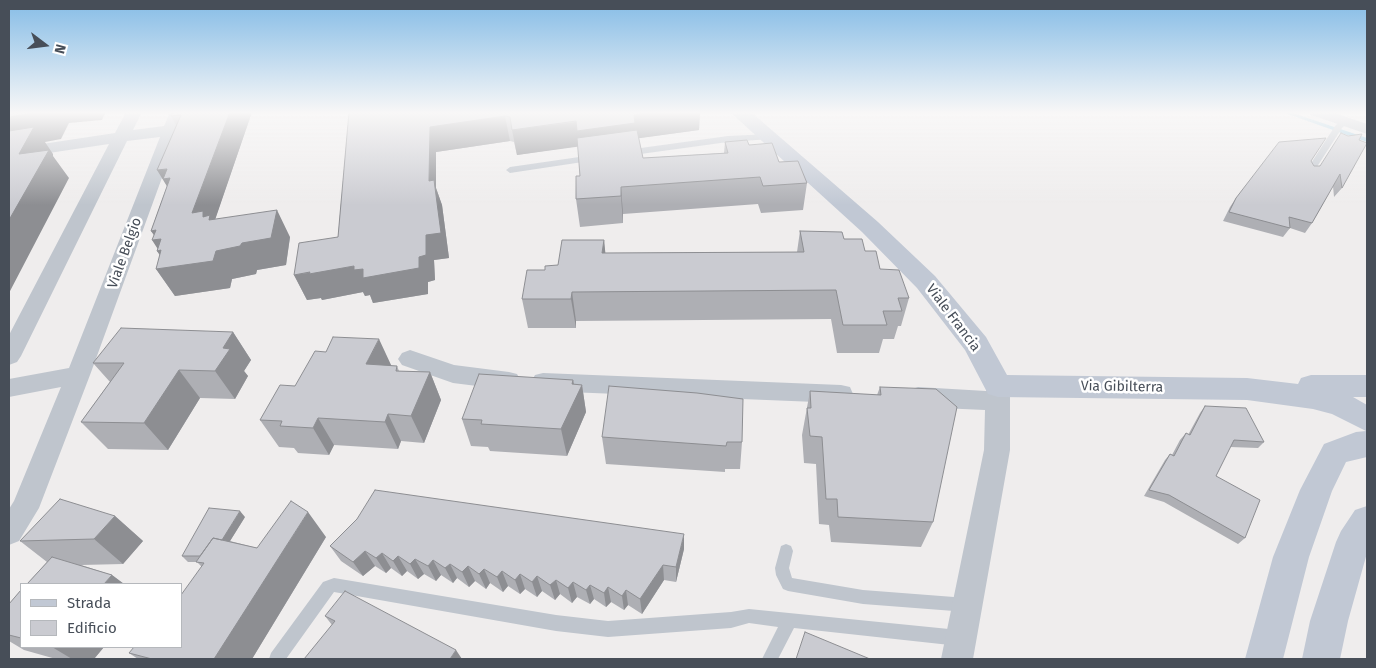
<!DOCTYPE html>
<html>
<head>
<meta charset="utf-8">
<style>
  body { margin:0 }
  #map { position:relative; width:1376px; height:668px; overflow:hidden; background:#efeded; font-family:"Fira Sans",sans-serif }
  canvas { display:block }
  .frame { position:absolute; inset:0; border:10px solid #474e58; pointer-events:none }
  .legend { position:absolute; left:20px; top:583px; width:162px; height:65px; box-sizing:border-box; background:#fff; border:1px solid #b5b8bc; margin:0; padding:6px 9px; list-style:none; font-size:15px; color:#474e58 }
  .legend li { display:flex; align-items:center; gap:10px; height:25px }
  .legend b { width:25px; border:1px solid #b5b8bc }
  .north { position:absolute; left:20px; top:20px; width:50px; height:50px; -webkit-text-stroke:4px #fff; paint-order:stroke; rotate:105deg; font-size:14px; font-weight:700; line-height:20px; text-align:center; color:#474e58 }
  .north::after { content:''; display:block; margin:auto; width:18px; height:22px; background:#474e58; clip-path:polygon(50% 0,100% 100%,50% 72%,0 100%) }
</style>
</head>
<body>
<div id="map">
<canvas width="1376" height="668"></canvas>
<div class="frame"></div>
<ul class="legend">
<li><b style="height:6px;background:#c1c8d4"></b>Strada</li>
<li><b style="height:14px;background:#cacbd1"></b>Edificio</li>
</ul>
<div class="north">N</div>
</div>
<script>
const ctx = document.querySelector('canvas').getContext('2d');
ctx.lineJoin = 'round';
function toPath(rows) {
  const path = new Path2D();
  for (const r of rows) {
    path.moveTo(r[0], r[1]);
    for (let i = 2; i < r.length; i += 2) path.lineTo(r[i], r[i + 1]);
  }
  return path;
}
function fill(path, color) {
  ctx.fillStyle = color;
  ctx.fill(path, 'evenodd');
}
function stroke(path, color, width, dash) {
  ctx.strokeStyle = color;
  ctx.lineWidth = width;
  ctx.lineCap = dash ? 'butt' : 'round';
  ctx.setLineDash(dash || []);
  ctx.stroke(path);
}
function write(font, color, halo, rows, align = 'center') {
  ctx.font = font + ' "Fira Sans",sans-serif';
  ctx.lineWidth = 5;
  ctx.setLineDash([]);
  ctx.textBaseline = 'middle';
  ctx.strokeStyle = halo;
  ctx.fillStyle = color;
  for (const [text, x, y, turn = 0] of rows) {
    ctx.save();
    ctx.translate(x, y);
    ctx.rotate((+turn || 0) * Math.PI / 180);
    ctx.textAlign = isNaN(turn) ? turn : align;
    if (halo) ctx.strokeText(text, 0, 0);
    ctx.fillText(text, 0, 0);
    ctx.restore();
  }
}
fill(toPath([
  [1282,112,1290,112,1367,138,1367,142,1282,112]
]), '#90c8e2');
fill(toPath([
  [1342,119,1348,119,1349,121,1342,128,1313,173,1307,173,1306,171,1335,126,1342,119],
  [768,134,772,137,771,139,728,142,626,156,622,153,626,150,728,136,768,134],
  [593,155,596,156,596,160,510,173,506,170,510,167,593,155],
  [786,544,791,546,793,551,789,568,792,578,863,590,967,598,972,600,975,605,972,610,967,612,863,604,788,591,783,589,776,575,775,568,781,546,786,544],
  [334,578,556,615,608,621,731,612,749,609,959,630,964,633,967,638,964,643,959,646,794,628,778,659,762,659,778,627,749,623,731,628,608,637,556,631,334,592,286,659,269,659,271,653,323,582,334,578]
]), '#bfc5cd');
fill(toPath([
  [126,112,142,112,133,130,164,126,170,112,186,112,90,375,39,508,19,541,9,545,9,509,14,501,61,387,9,397,9,379,69,368,160,137,127,141,21,356,17,362,9,365,9,335,109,144,9,159,9,149,115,133,126,112],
  [1309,112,1332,112,1367,124,1367,134,1311,115,1309,112],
  [410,350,454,365,509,372,517,374,521,381,517,388,509,390,453,383,402,365,398,359,402,353,410,350],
  [543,373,841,385,850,387,853,394,850,401,841,403,543,391,535,389,531,382,535,375,543,373],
  [998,378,1006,380,1010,387,1010,450,973,659,941,659,984,450,985,410,918,407,909,404,906,397,909,390,918,387,986,391,990,380,998,378]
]), '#bfc5cd');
fill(toPath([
  [730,112,751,112,878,222,935,276,986,337,1007,375,1247,378,1298,384,1301,378,1311,375,1367,375,1367,397,1353,397,1367,405,1367,457,1346,462,1332,491,1309,557,1283,659,1245,659,1273,557,1300,490,1324,444,1356,432,1366,431,1332,414,1313,409,1247,400,998,397,988,394,965,350,917,288,862,232,730,112],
  [1367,506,1367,553,1348,621,1340,659,1302,659,1310,621,1336,542,1341,531,1355,510,1367,506]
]), '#c1c8d4');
fill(toPath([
  [173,112,252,112,215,219,290,237,286,265,257,270,256,274,232,279,230,288,175,296,156,269,160,255,157,251,158,248,154,235,151,231,167,186,176,125,171,116],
  [349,112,700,112,699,130,639,138,643,158,724,153,725,142,749,145,779,162,807,183,803,210,761,213,758,204,623,214,623,223,580,227,576,199,580,176,578,146,517,155,514,142,510,141,436,152,436,188,442,205,449,258,434,260,435,280,428,282,428,294,373,303,370,295,365,296,363,292,322,300,321,298,307,300,294,275,338,237],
  [1359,140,1342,188,1334,197,1333,186,1312,223,1305,233,1290,228,1283,237,1223,221,1230,207,1236,198,1314,166,1319,166],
  [800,231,844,239,865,251,880,269,909,298,901,326,898,326,894,339,883,339,879,353,837,353,831,319,576,321,576,328,528,328,522,299,545,270,558,265,604,240,605,253,797,252],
  [233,332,251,360,244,371,248,376,235,399,200,398,168,450,108,449,81,422,110,382,93,363],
  [326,352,391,366,397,366,399,371,430,372,441,400,424,443,401,441,398,449,334,445,329,455,298,453,294,448,279,447,260,420,295,386],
  [573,380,574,384,582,385,586,412,567,456,490,451,488,447,471,446,462,419],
  [880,387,933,522,921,547,831,542,829,525,819,524,816,464,804,463,802,435,810,391,877,395],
  [1205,406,1264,442,1258,448,1230,447,1216,476,1245,538,1238,544,1164,502,1144,496,1165,460,1170,454,1172,455,1180,440,1186,433,1188,435,1200,413],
  [602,437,742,442,740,469,725,469,725,472,606,464],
  [115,516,143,541,123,564,81,565,112,575,124,584,27,584,47,562,20,541],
  [245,517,230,541,257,548,326,537,252,659,138,659,129,653,181,647,202,567,197,562,188,562,182,556],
  [330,546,684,549,676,582,664,580,642,614,628,605,624,610,611,602,606,607,594,599,590,604,577,597,572,603,560,594,555,600,542,591,537,597,525,589,520,594,508,586,503,592,490,583,486,589,475,581,469,587,457,578,453,583,441,575,436,581,424,574,418,579,407,571,402,576,391,568,386,573,375,566,363,576,341,561],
  [21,590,21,647,104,647,94,659,56,659,24,650,9,641,9,604],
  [325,616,456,650,332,625]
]), '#aeafb4');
fill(toPath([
  [42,112,106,112,102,120,69,123,61,139,45,142,53,154,53,156,69,178,9,293,9,117],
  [230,112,252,112,214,223,192,213],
  [655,112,700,112,699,130,517,155,512,130],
  [505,116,510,141,436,152,436,188,442,205,449,258,434,260,435,280,428,282,428,294,373,303,370,295,365,296,363,292,322,300,321,298,307,300,294,275,419,257,426,235,429,181,430,127],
  [167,169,179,206,157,170],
  [621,187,623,214,623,223,621,196],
  [277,210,290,237,286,265,257,270,256,274,232,279,230,288,175,296,156,269,168,267,157,251,159,251,152,240,157,239,151,231,156,230,216,251,242,243],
  [604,240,607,268,602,253],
  [572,292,576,321,576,328,571,299],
  [233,332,251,360,244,371,248,376,235,399,215,371,223,348],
  [379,339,392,367,366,364],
  [179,370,200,398,168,450,144,423],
  [430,372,441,400,424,443,411,416],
  [573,380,576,396,582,385,586,412,567,456,561,429],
  [388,414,401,441,398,449,385,422],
  [318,418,334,445,329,455,313,428],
  [240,511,245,517,217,562,212,556],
  [308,512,326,537,252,659,214,659],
  [115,516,143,541,123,564,94,539],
  [684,534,684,549,676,582,676,567],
  [365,551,375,566,363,576,353,562],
  [382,553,391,568,386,573,376,558],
  [398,556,407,571,402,576,393,561],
  [415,559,424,574,418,579,410,564],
  [433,560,441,575,436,581,428,566],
  [450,564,457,578,453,583,445,568],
  [663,565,664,580,642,614,640,599],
  [468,566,475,581,469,587,462,572],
  [484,569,490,583,486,589,479,574],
  [502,571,508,586,503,592,497,577],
  [520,574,525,589,520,594,515,580],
  [112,575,124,584,104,584],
  [537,576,542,591,537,597,532,582],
  [556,580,560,594,555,600,550,585],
  [573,582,577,597,572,603,568,588],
  [590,585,594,599,590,604,586,590],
  [608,587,611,602,606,607,604,593],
  [626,590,628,605,624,610,622,596],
  [52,647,104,647,94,659,72,659],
  [456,650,462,659,450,659]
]), '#8d8e92');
const building = toPath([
  [9,112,42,112,9,117,9,112],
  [173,112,230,112,192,213,203,211,203,217,210,215,209,220,277,210,271,238,242,243,240,246,216,251,213,261,156,269,161,250,157,251,161,239,152,240,156,230,151,231,170,178,163,179,167,169,157,170,181,115,171,116,173,112],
  [349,112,655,112,634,115,635,123,577,131,576,121,512,130,510,117,505,116,430,127,429,181,434,180,441,233,426,235,426,255,419,257,419,268,363,278,363,269,354,270,354,266,309,274,310,272,294,275,299,243,338,237,349,112],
  [34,127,19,154,49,150,9,220,9,131,34,127],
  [637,130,643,158,728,153,725,142,747,140,749,145,772,143,779,162,798,161,807,183,763,186,760,177,621,187,621,196,576,199,576,176,580,176,577,138,637,130],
  [1341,133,1348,136,1362,134,1359,140,1367,143,1342,188,1340,174,1312,223,1289,217,1290,228,1229,212,1236,198,1279,142,1326,138,1311,161,1314,166,1320,166,1341,133],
  [800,231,842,232,844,239,862,239,865,251,876,251,880,269,899,270,909,298,898,298,902,311,883,311,887,325,843,325,836,290,572,292,571,299,522,299,527,270,545,270,545,266,558,265,562,240,604,240,602,253,804,252,800,231],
  [121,328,233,332,223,348,230,349,215,371,179,370,144,423,81,422,124,363,93,363,121,328],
  [333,337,379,339,366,364,397,366,396,371,430,372,411,416,388,414,385,422,318,418,313,428,280,426,282,421,260,420,280,385,295,386,315,351,326,352,333,337],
  [479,374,573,380,572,384,582,385,561,429,481,424,482,420,462,419,479,374],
  [609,386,697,393,743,399,742,442,727,442,726,446,602,437,609,386],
  [880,387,936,389,957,407,933,522,838,517,837,499,826,499,822,437,810,436,807,408,811,408,810,391,881,395,880,387],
  [1205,406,1246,408,1264,442,1234,440,1216,476,1260,500,1245,538,1169,495,1149,490,1170,454,1174,456,1186,433,1190,435,1205,406],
  [375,490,684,534,676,567,663,565,640,599,626,590,622,596,608,587,604,593,590,585,586,590,573,582,568,588,556,580,550,585,537,576,532,582,520,574,515,580,502,571,497,577,484,569,479,574,468,566,462,572,450,564,445,568,433,560,428,566,415,559,410,564,398,556,393,561,382,553,376,558,365,551,353,562,330,546,357,519,375,490],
  [60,499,115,516,94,539,20,541,60,499],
  [291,501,308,512,214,659,152,659,129,653,134,647,181,647,181,595,204,563,196,562,213,538,257,548,291,501],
  [209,508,240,511,222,540,213,538,200,556,182,556,209,508],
  [52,557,112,575,104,584,27,584,52,557],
  [21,590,21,638,9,635,9,604,21,590],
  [345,591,456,650,450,659,304,659,335,621,325,616,345,591],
  [805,632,870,659,796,659,805,632]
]);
fill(building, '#cacbd1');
stroke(building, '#8d8e92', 1);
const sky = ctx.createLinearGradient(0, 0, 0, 205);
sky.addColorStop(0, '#85bce6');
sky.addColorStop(0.55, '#f8f7f7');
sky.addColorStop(1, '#f8f7f700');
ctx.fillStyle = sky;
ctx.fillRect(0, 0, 1376, 205);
write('14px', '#474e58', '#fff', [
  ["Viale Belgio",125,253,-70],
  ["Viale Francia",953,318,53],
  ["Via Gibilterra",1122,387,1]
]);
</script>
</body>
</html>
